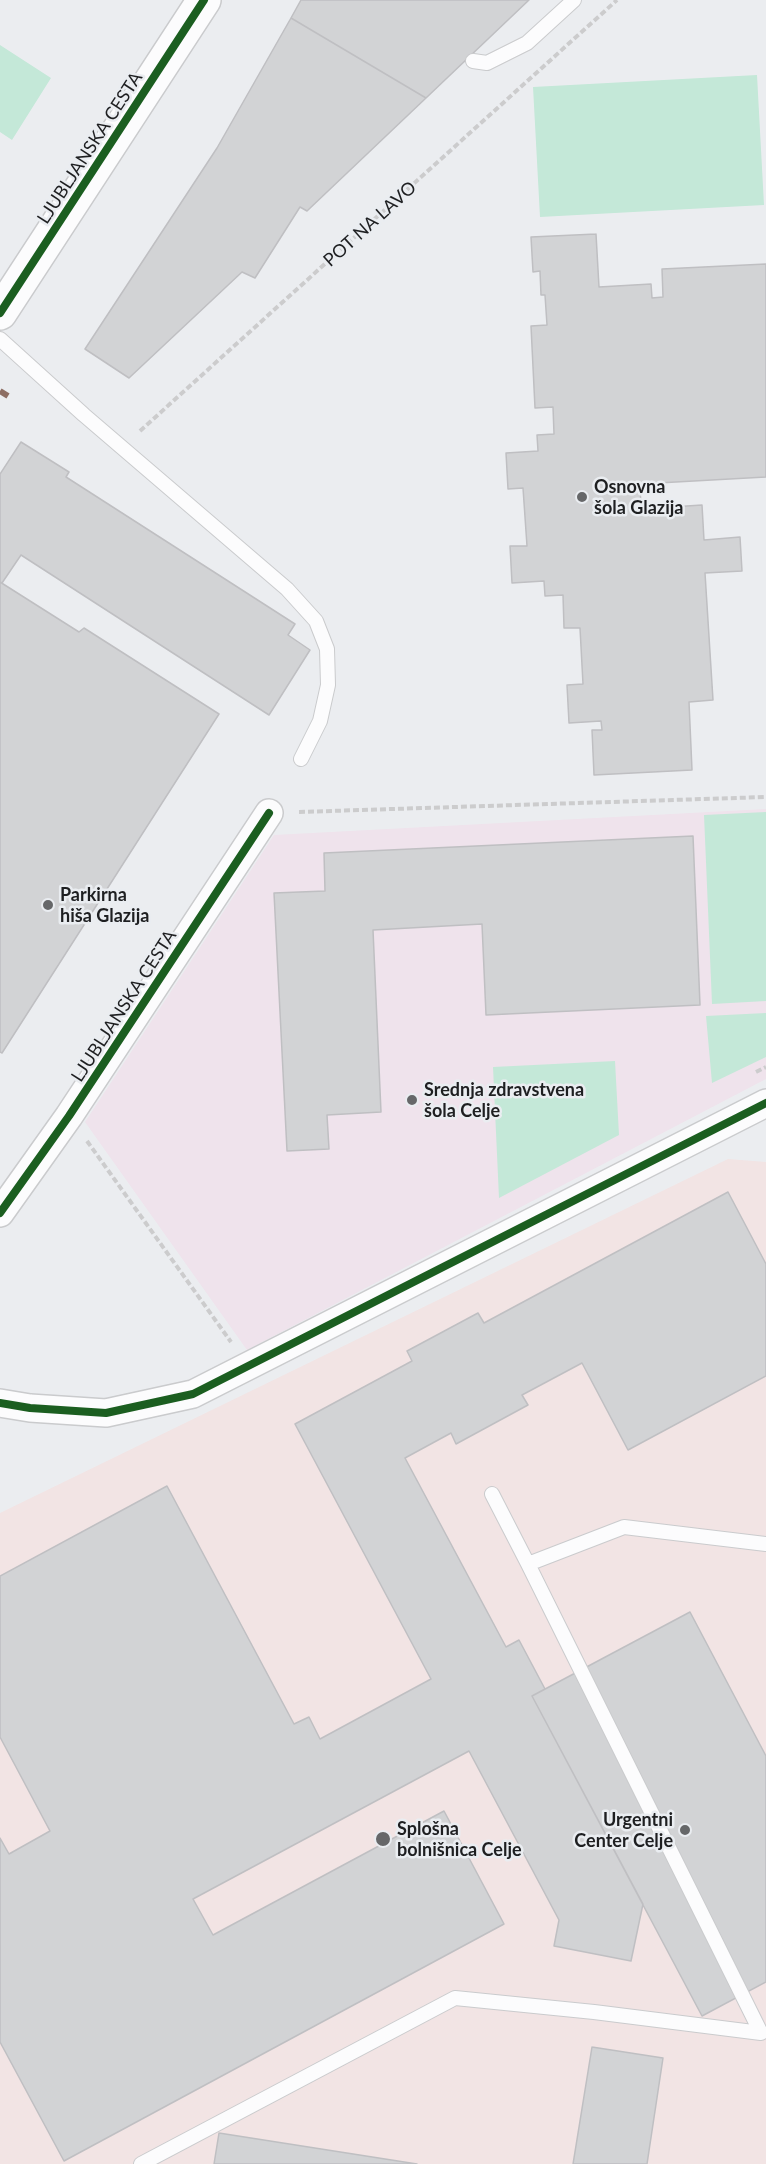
<!DOCTYPE html>
<html>
<head>
<meta charset="utf-8">
<style>
  body { margin:0 }
  canvas { display:block; background:#ebedf0 }
</style>
</head>
<body>
<canvas width="766" height="2164"></canvas>
<script>
const ctx = document.querySelector('canvas').getContext('2d');
ctx.lineJoin = 'round';
function fill(path, color) {
  ctx.fillStyle = color;
  ctx.fill(path, 'evenodd');
}
function toPath(rows) {
  const path = new Path2D();
  for (const r of rows) {
    path.moveTo(r[0], r[1]);
    for (let i = 2; i < r.length; i += 2) path.lineTo(r[i], r[i + 1]);
  }
  return path;
}
function stroke(path, color, width, dash) {
  ctx.strokeStyle = color;
  ctx.lineWidth = width;
  ctx.lineCap = dash ? 'butt' : 'round';
  ctx.setLineDash(dash || []);
  ctx.stroke(path);
}
function write(font, color, halo, rows, align = 'center') {
  ctx.font = font + ' Lato,sans-serif';
  ctx.lineWidth = 5;
  ctx.setLineDash([]);
  ctx.textBaseline = 'middle';
  ctx.strokeStyle = halo;
  ctx.fillStyle = color;
  for (const [text, x, y, turn = 0] of rows) {
    ctx.save();
    ctx.translate(x, y);
    ctx.rotate((+turn || 0) * Math.PI / 180);
    ctx.textAlign = isNaN(turn) ? turn : align;
    if (halo) ctx.strokeText(text, 0, 0);
    ctx.fillText(text, 0, 0);
    ctx.restore();
  }
}
fill(toPath([
  [766,809,766,1079,247,1350,85,1122,274,835]
]), '#efe3ec');
fill(toPath([
  [728,1159,766,1162,766,2164,0,2164,0,1513]
]), '#f2e4e4');
fill(toPath([
  [0,45,51,78,12,140,0,132],
  [757,75,764,205,540,217,533,87],
  [766,812,766,1001,712,1004,704,815],
  [766,1013,766,1057,712,1083,706,1016],
  [615,1061,619,1135,499,1198,493,1067]
]), '#c4e8d8');
const building = toPath([
  [301,0,529,0,426,98,291,18,301,0],
  [291,18,426,98,307,211,300,207,255,278,242,272,129,378,85,349,217,148,291,18],
  [596,234,599,287,651,284,652,298,663,297,662,269,766,264,766,477,640,484,641,509,702,505,704,540,740,537,742,571,705,573,713,700,689,702,692,770,594,775,592,730,602,730,601,721,569,723,567,685,583,684,580,628,564,628,563,595,545,596,544,581,512,583,510,546,527,546,523,488,508,489,506,453,538,451,537,435,554,434,553,407,535,408,531,326,547,325,545,295,541,295,540,271,533,272,531,237,596,234],
  [21,442,69,472,66,477,295,624,288,635,310,650,269,715,21,555,2,583,0,582,0,474,21,442],
  [0,582,79,632,84,628,219,714,2,1053,0,1052,0,582],
  [693,836,700,1005,486,1015,482,924,373,930,381,1112,327,1115,329,1149,287,1151,274,893,325,891,324,853,693,836],
  [728,1192,766,1264,766,1376,628,1450,582,1363,522,1395,528,1405,456,1444,451,1433,405,1458,506,1647,519,1640,545,1689,532,1696,643,1904,631,1961,554,1946,559,1920,469,1751,193,1899,213,1935,444,1811,504,1924,64,2161,0,2042,0,1838,9,1854,50,1831,0,1737,0,1576,167,1486,294,1724,309,1717,320,1739,431,1679,295,1424,412,1361,407,1351,478,1313,484,1323,728,1192],
  [690,1612,766,1756,766,1982,702,2016,532,1696,690,1612],
  [592,2047,663,2058,647,2164,573,2164,592,2047],
  [219,2133,417,2164,214,2164,219,2133]
]);
fill(building, '#d2d3d5');
stroke(building, '#bfbfc2', 1.5);
const service = toPath([
  [473,61,487,63,527,43,574,0],
  [0,339,84,415,287,589,316,621,327,649,328,685,320,721,301,759],
  [528,1564,624,1527,766,1544],
  [141,2164,455,1998,594,2012,761,2033,528,1564,492,1494]
]);
const minor = toPath([
  [0,1213,69,1116,269,813],
  [0,1403,30,1408,106,1413,193,1394,766,1103]
]);
const tertiary = toPath([
  [0,313,204,0]
]);
stroke(service, '#cacbcd', 16);
stroke(minor, '#cacbcd', 30);
stroke(tertiary, '#cacbcd', 36);
stroke(toPath([
  [140,431,617,0],
  [299,812,766,797],
  [756,1072,766,1067],
  [87,1141,231,1342]
]), '#cccccd', 4, [6, 3]);
stroke(service, '#fcfcfd', 14);
stroke(minor, '#fcfcfd', 27);
stroke(tertiary, '#fcfcfd', 33);
stroke(toPath([
  [0,391,8,396]
]), '#8d6e63', 6, [12, 6]);
stroke(toPath([
  [0,313,204,0],
  [0,1213,69,1116,269,813],
  [0,1403,30,1408,106,1413,193,1394,766,1103]
]), '#1b5e20', 8);
for (const [x, y, r, color] of [
  [582,497,6,"#666769"],
  [48,905,6,"#666769"],
  [412,1100,6,"#666769"],
  [685,1830,6,"#666769"],
  [383,1839,8,"#666769"]
]) {
  const dot = new Path2D();
  dot.arc(x, y, r, 0, 2 * Math.PI);
  ctx.fillStyle = color;
  ctx.fill(dot);
  stroke(dot, '#eaedf1', 2);
}
write('18px', '#1e1f21', '#eaedf1', [
  ["LJUBLJANSKA CESTA",90,148,-57],
  ["POT NA LAVO",370,224,-42],
  ["LJUBLJANSKA CESTA",124,1006,-57]
]);
write('bold 18px', '#1e1f21', '#eaedf1', [
  ["Osnovna",594,487],
  ["šola Glazija",594,508],
  ["Parkirna",60,895],
  ["hiša Glazija",60,916],
  ["Srednja zdravstvena",424,1090],
  ["šola Celje",424,1111],
  ["Urgentni",673,1820,"right"],
  ["Center Celje",673,1841,"right"],
  ["Splošna",397,1829],
  ["bolnišnica Celje",397,1850]
], 'left');
</script>
</body>
</html>
